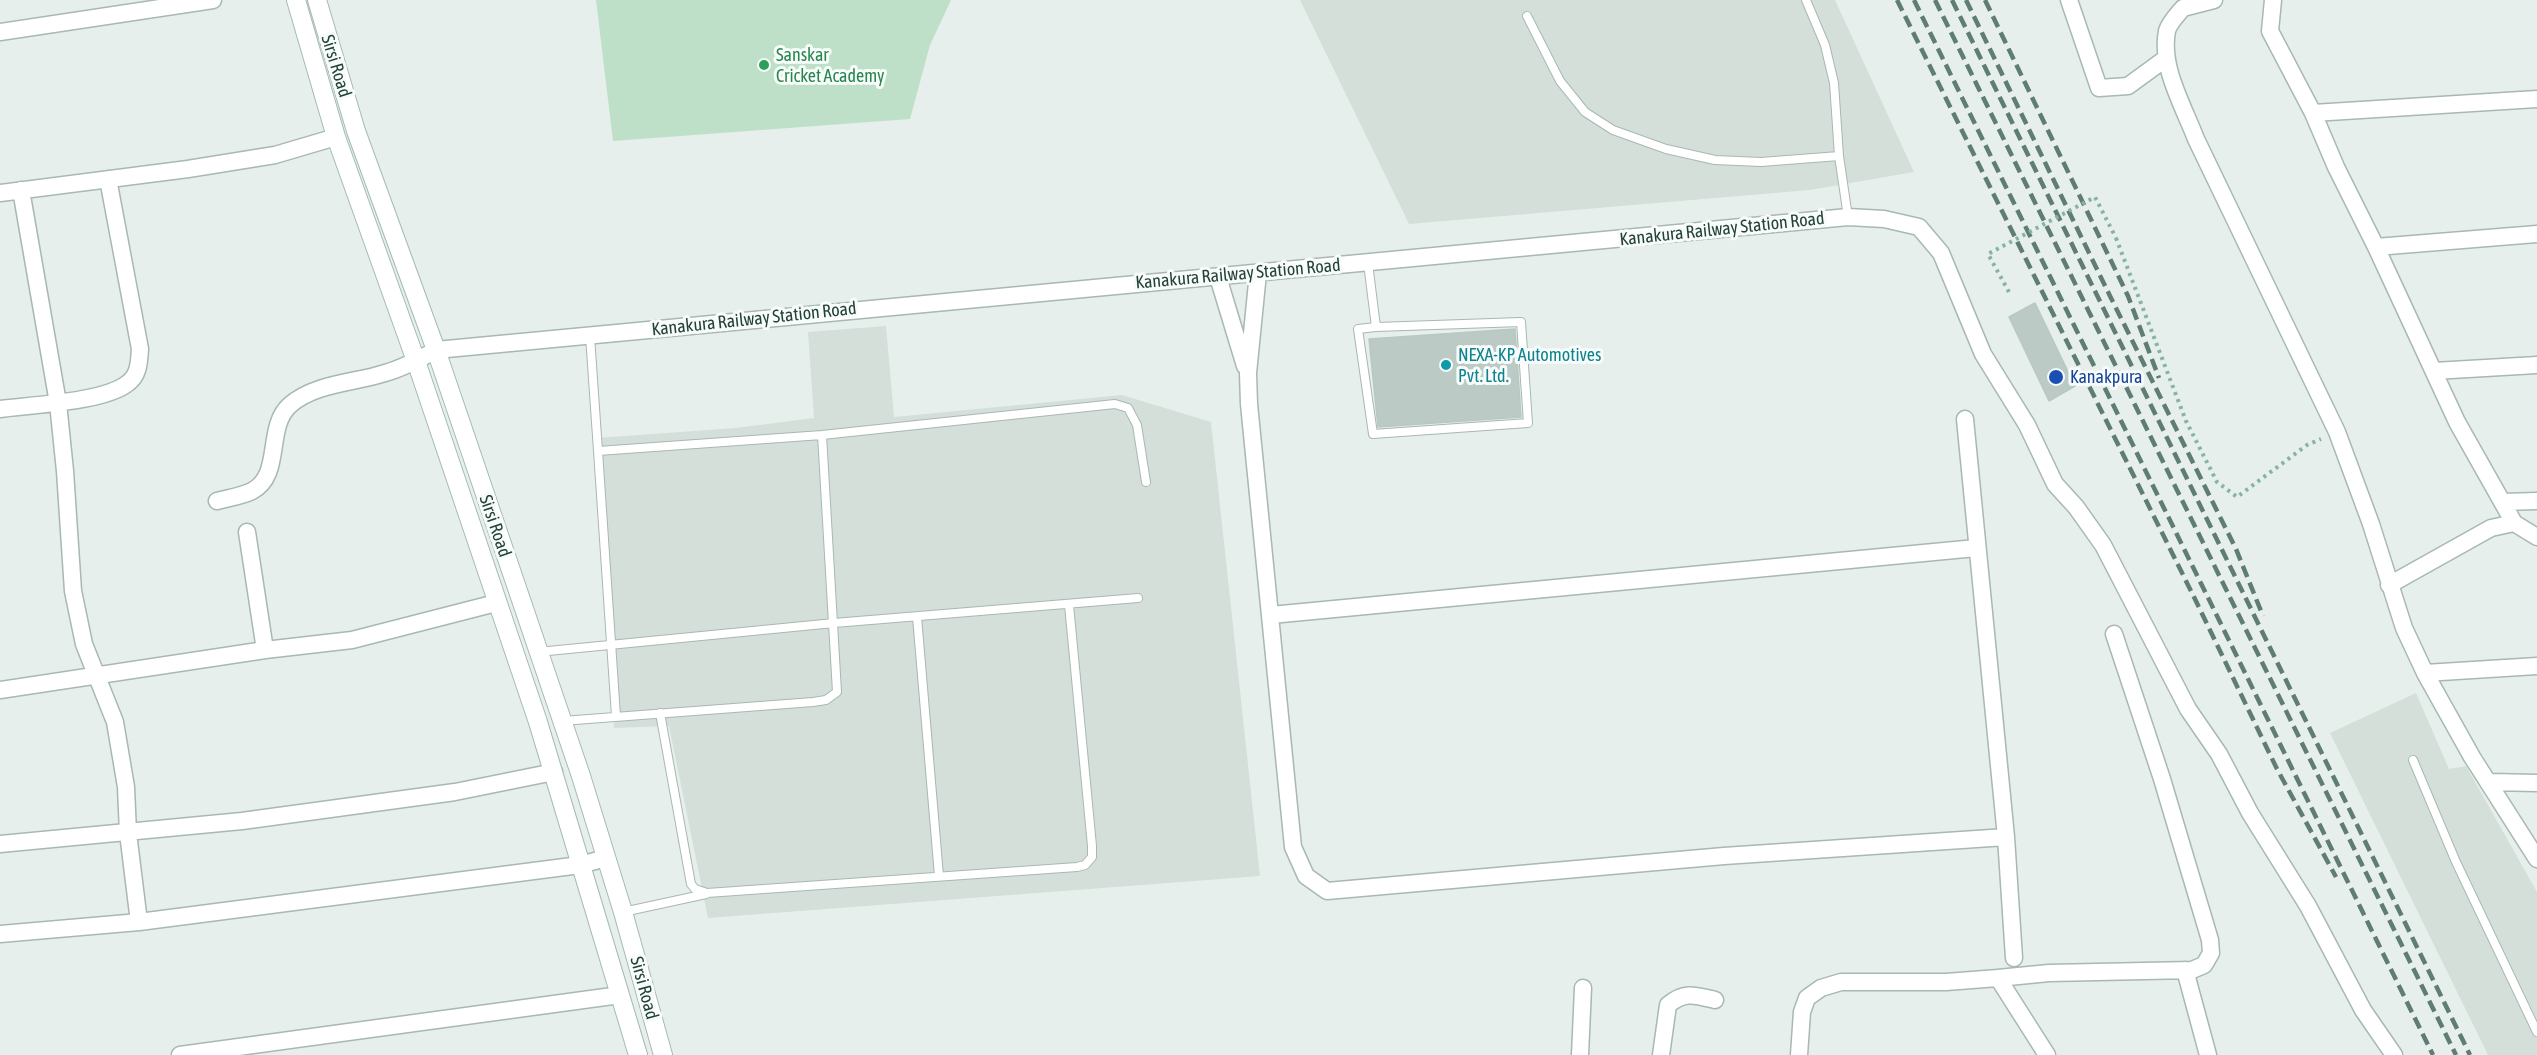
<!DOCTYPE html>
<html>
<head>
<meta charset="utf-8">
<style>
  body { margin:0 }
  canvas { display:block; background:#e6efeb }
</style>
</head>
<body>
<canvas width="2537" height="1055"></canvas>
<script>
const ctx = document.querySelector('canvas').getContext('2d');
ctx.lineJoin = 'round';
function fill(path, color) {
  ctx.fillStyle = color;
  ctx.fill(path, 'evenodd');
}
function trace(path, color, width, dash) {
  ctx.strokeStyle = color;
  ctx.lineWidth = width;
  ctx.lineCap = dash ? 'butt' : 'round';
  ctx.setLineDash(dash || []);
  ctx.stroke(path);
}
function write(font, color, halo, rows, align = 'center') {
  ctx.font = font + ' "Asap Condensed",sans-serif';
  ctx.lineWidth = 6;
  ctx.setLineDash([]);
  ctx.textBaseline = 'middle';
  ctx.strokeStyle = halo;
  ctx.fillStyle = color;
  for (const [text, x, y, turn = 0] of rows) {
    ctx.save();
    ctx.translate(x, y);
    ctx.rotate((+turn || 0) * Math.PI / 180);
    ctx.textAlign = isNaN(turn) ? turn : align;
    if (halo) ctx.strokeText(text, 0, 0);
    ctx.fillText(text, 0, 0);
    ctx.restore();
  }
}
fill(new Path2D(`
  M 1300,0 L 1835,0 L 1914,172 L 1810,190 L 1409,224 Z
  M 886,326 L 894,417 L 1122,395 L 1211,422 L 1260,876 L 708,918 L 669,726 L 614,728 L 597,438 L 736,428 L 814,418 L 808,332 Z
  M 2416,693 L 2449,769 L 2466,766 L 2537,892 L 2537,1055 L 2488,1055 L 2330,733 Z`), '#d4dfda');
fill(new Path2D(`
  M 596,0 L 951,0 L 930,45 L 910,119 L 613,141 Z`), '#bfe0c8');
const building = new Path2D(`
  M 2035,303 L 2075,386 L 2049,401 L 2009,317 Z
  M 1515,329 L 1521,417 L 1378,427 L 1369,339 Z`);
fill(building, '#bbcac4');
trace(building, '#b8c9c2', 1.5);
const service = new Path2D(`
  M 1806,0 L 1825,45 L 1834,83 L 1839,156 L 1848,217
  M 1527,16 L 1560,81 L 1585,112 L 1613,130 L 1666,149 L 1715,160 L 1761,162 L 1839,156
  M 1368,263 L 1376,327 L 1521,322 L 1528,423 L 1373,434 L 1358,329 L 1376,327
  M 590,336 L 598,451 L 822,435 L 1115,404 L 1128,408 L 1137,425 L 1146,482
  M 598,451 L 616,716
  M 917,617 L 939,876
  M 538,652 L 834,623 L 1138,598
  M 660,713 L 691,884 L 695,889 L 707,893 L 1077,867 L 1085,865 L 1092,857 L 1092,846 L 1069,605
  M 562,721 L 813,702 L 826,700 L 837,692 L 822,435
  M 2413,760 L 2456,862 L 2537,1032
  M 623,912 L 706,894`);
const minor = new Path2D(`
  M 2069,0 L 2099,88 L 2128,86 L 2165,59
  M 2214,0 L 2183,8 C 2178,14 2169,23 2167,31 C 2160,67 2183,105 2196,139 L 2337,432 L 2371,524 L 2404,628 L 2425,673 L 2472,757 L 2537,859
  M 2273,0 L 2270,31 L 2313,113 L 2537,99
  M 0,32 L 213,0
  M 2313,113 L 2336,167 L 2376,247 L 2457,422 L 2514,523
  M 21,190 L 58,403 L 65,471 L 73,591 L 84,644 L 115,722 L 126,787 L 128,833 L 139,922
  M 0,193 L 188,169 L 275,155 L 336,137
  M 2376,247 L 2537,234
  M 1258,273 L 1248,373 L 1249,404 L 1293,847 L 1306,876 L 1327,891 L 1724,856 L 2006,837
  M 1218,277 L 1245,366
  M 2434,371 L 2537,365
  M 0,409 C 31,405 105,402 128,383 C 139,375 139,362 140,349 L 108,179
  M 1965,419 L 2006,837 L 2014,958
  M 217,501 C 228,498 242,496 252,491 C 283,475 265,427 290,405 C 315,383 355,383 385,373 C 403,368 420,359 436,350 L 1848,217 L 1884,219 L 1919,227 L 1941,253 L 1983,354 L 2027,425 L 2055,484 L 2076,507 L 2103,545 L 2188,709 L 2219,754 L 2250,813 L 2308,906 L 2363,1010 L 2394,1055
  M 2502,502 L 2537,501
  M 247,532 L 265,650
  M 2389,585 L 2491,528 L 2514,523 L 2537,537
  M 1271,615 L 1976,548
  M 2425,673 L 2537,666
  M 0,690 L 265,650 L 352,640 L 496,603
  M 2490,782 L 2537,783
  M 0,844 L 242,821 L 455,792 L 554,772
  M 0,934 L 139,922 L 580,865 L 606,858
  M 2185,970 L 2208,1055
  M 1998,978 L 2049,973 L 2192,970 L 2204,965 L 2211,953 L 2210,940 L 2162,779 L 2114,634
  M 180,1055 L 620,995
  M 1580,1055 L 1583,988
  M 1661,1055 L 1668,1005 C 1684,991 1695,995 1715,1000
  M 1799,1055 L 1802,1012 L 1807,998 L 1821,988 L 1841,982 L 1946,982 L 1998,978 L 2047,1055`);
const secondary = new Path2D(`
  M 296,0 L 336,137 L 416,361 L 538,722 L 638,1055
  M 317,0 L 356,131 L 436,350 L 581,776 L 623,912 L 663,1055`);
trace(service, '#a8b8b2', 10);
trace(minor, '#a8b8b2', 19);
trace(secondary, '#a4bbb3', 20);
trace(new Path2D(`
  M 2116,238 L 2186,421 L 2217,482 L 2237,497 L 2307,445 L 2321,439`), '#86b3a5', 4, [3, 4.5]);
trace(service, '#fff', 8);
trace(minor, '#fff', 16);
trace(secondary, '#fff', 18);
trace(new Path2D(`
  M 1897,0 L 2193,595 L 2277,769 L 2336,877
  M 1914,0 L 2433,1055
  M 1935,0 L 2456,1055
  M 1952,0 L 2470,1055
  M 1966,0 L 2110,296 L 2236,549 L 2263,616
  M 1985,0 L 2128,296 L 2159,378`), '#5f7d75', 4.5, [12, 6]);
trace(new Path2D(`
  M 2009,292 L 1988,254 L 2095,197 L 2116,238`), '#86b3a5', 4, [3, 4.5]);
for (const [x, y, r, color] of [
  [764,65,6,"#2e9e5b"],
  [1446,365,6,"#0f9aa8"],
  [2056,377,8,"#1a4fb4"]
]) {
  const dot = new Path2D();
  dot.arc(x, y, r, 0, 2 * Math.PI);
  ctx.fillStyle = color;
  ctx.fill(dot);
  trace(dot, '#f7fbf9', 2);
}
write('18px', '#27864d', '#f7fbf9', [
  ["Sanskar",776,55],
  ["Cricket Academy",776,76]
], 'left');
write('18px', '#24423a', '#f7fbf9', [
  ["Sirsi Road",336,66,73],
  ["Kanakura Railway Station Road",1722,229,-6],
  ["Kanakura Railway Station Road",1238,274,-5],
  ["Kanakura Railway Station Road",754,319,-6],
  ["Sirsi Road",495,526,71],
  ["Sirsi Road",644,988,75]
]);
write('18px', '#0d838f', '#f7fbf9', [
  ["NEXA-KP Automotives",1458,355],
  ["Pvt. Ltd.",1458,376]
], 'left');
write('18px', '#164399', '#f7fbf9', [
  ["Kanakpura",2070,377]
], 'left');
</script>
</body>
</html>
